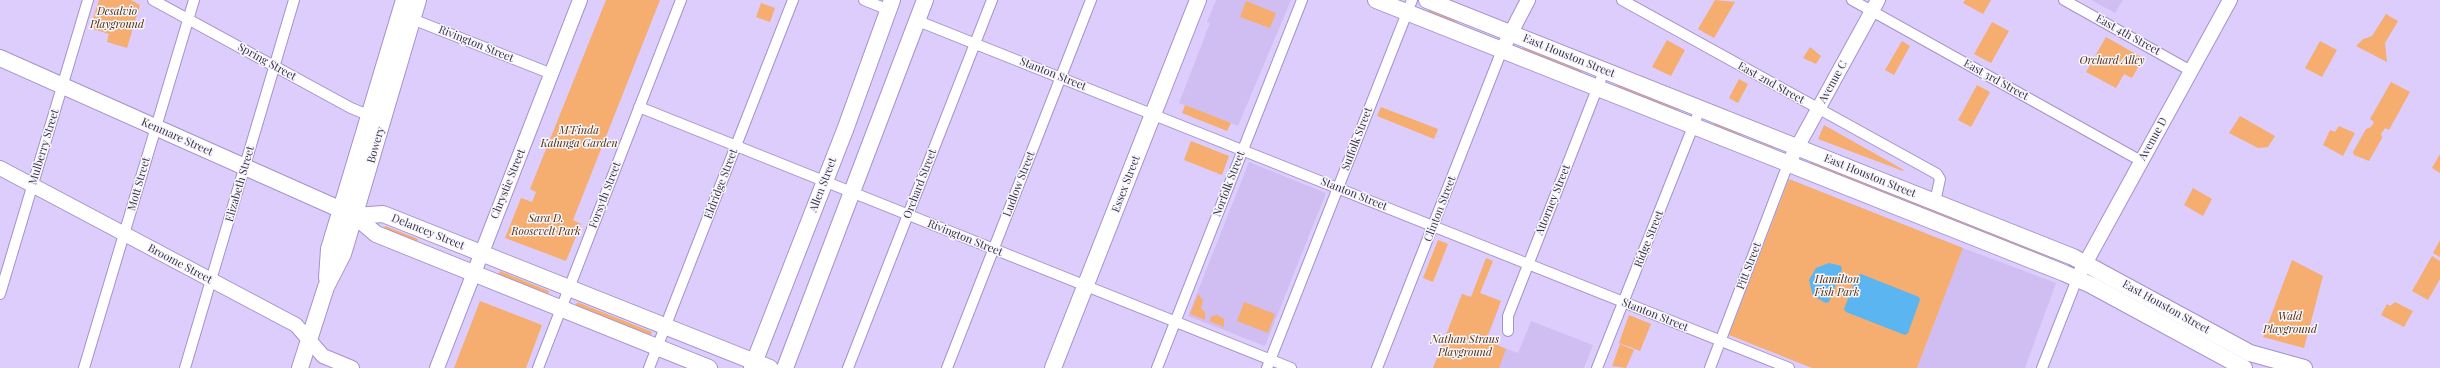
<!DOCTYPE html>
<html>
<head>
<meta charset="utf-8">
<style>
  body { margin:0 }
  canvas { display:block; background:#dccdfc }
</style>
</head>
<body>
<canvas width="2440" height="368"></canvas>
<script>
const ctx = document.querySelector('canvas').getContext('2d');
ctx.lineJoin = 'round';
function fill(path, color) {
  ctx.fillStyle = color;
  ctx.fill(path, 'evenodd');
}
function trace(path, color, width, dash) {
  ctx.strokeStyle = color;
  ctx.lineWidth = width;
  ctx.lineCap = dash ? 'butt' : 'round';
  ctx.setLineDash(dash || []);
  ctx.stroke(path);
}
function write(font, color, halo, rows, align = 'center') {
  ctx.font = font + ' "Playfair Display",serif';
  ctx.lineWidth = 3;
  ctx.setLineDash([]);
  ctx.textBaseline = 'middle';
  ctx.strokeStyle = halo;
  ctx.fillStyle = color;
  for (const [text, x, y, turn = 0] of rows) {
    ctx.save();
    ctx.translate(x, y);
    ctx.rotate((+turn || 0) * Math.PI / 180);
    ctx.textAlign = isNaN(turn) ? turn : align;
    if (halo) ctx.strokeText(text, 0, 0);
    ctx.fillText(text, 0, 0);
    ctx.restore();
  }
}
fill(new Path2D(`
  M 1216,0 L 1291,0 L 1238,126 L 1179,103 L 1210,23 L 1207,22 Z
  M 2091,0 L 2123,0 L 2115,13 Z
  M 1249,162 L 1326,193 L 1265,346 L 1188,316 Z
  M 1963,248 L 2056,283 L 2025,368 L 1917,368 Z
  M 1462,294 L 1499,308 L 1486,341 L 1518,353 L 1531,321 L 1593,345 L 1584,368 L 1433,368 Z`), '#d0bef2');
fill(new Path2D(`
  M 99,0 L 131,0 L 140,5 L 127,48 L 107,42 L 109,34 L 90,28 Z
  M 606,0 L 660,0 L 573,220 L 581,224 L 566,261 L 505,238 L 521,198 L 532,202 L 536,192 L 530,189 Z
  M 1715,0 L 1735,2 L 1714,38 L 1698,29 Z
  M 1965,0 L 1991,0 L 1983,14 L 1963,3 Z
  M 1246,1 L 1276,13 L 1270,28 L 1240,17 Z
  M 761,3 L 775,8 L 770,22 L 756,17 Z
  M 1429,9 L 1490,29 L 1489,34 L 1460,22 L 1442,20 L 1427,14 Z
  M 2386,14 L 2398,21 L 2385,43 L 2387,62 L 2356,46 L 2363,39 L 2372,36 Z
  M 1992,22 L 2009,31 L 1991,63 L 1974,54 Z
  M 2106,37 L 2143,58 L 2132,78 L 2124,74 L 2116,88 L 2086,72 Z
  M 1667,40 L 1685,50 L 1671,76 L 1652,67 Z
  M 1902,41 L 1910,46 L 1894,75 L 1885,70 Z
  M 2320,41 L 2337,50 L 2322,77 L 2305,68 Z
  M 1525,43 L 1584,67 L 1581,74 L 1522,51 Z
  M 1810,47 L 1821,56 L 1816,64 L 1803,58 Z
  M 1739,79 L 1748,84 L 1738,103 L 1729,98 Z
  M 1619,81 L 1680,105 L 1677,113 L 1616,89 Z
  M 2391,82 L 2410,92 L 2389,130 L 2385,128 L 2381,134 L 2382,138 L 2369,161 L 2354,155 L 2353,152 L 2366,129 L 2371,127 L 2374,122 L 2370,119 Z
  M 1977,85 L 1990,92 L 1971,127 L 1958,120 Z
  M 1185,105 L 1231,123 L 1227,131 L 1182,113 Z
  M 1381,107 L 1438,129 L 1434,139 L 1377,116 Z
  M 2240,116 L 2275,136 L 2268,147 L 2258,148 L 2229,133 Z
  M 1715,123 L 1777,143 L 1773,148 L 1746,136 L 1713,128 Z
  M 1824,125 L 1904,170 L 1903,171 L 1818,139 Z
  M 2339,126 L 2355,133 L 2343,156 L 2323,145 L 2330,130 L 2335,132 Z
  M 1191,141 L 1229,156 L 1222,175 L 1184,160 Z
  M 2440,154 L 2440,173 L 2432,168 Z
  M 1813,157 L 2063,257 L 2061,262 L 2027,249 L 2010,247 L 1809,166 Z
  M 1789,179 L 1963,248 L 1917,368 L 1812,368 L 1729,335 Z
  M 2193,188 L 2212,199 L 2203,216 L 2184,205 Z
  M 385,226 L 418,239 L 417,242 L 384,229 Z
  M 1438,240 L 1448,244 L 1433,282 L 1423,278 Z
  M 2440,240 L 2440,257 L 2433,253 Z
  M 2432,256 L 2440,261 L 2440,279 L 2428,300 L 2412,291 Z
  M 1486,258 L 1493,261 L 1480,293 L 1501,301 L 1486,340 L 1506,349 L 1499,368 L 1433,368 L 1462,294 L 1471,297 Z
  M 2292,260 L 2323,276 L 2304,348 L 2263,337 Z
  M 500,271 L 549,291 L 548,295 L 498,275 Z
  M 1198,294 L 1203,300 L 1201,308 L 1205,312 L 1205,320 L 1190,314 Z
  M 480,301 L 542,325 L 526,368 L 454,368 Z
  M 577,302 L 652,332 L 650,336 L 576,306 Z
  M 1244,302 L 1275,314 L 1268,333 L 1237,321 Z
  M 2395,302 L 2413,311 L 2404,327 L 2381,315 L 2387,304 L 2390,306 Z
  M 1217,315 L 1224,319 L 1224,327 L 1209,321 L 1212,316 Z
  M 1629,315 L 1651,324 L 1640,351 L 1619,343 Z
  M 1620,344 L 1634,350 L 1626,368 L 1612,366 Z`), '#f5ad70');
fill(new Path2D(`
  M 1829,263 L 1841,266 L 1842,269 L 1829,302 L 1826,303 L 1813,296 L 1809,280 L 1816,268 Z
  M 1861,274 L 1919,297 L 1920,300 L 1908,333 L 1905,335 L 1846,312 L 1844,309 L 1857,276 Z`), '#5bb5f0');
const street = new Path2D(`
  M 153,0 L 351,108 L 373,117
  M 864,0 L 889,10
  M 1622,0 L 1937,174 L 1940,179 L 1935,202
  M 1852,0 L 2141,161
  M 2064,0 L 2191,71
  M 407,17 L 552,74
  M 918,21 L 1789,368
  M 639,107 L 1291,368
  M 0,294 L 88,0
  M 1508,331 L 1508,316 L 1604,71
  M 84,368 L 194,0
  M 185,368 L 294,0
  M 538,368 L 681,0
  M 649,368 L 793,0
  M 848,368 L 992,0
  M 947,368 L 1091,0
  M 1157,368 L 1302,0
  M 1267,368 L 1412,0
  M 1377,368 L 1502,50
  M 1597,368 L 1700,109
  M 1710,368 L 1788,164
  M 2042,368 L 2077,279`);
const secondary = new Path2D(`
  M 1502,50 L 1528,0
  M 1788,164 L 1878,0
  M 0,168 L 296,325 L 323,356 L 352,368
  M 2080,273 L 2230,0
  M 437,368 L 580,0`);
const primary = new Path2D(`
  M 1376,0 L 2064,273 L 2091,285 L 2244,368
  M 1427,0 L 2073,257 L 2250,353 L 2304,368
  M 0,58 L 355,216 L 376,234 L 709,368
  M 355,216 L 383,214 L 770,368
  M 327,278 L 329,249 L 404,0
  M 300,368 L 326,287 L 343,254 L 349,234 L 418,0
  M 752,368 L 845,130 L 892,0
  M 785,368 L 925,0
  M 1053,368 L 1198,0`);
trace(street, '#a592ca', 12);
trace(secondary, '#a592ca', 16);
trace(primary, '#a592ca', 18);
trace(street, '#fff', 10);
trace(secondary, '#fff', 14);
trace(primary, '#fff', 16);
write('italic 11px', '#542e09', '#f7f6fc', [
  ["Desalvio",117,12],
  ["Playground",117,25],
  ["Orchard Alley",2112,61],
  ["M’Finda",579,131],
  ["Kalunga Garden",579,144],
  ["Sara D.",546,219],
  ["Roosevelt Park",546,232],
  ["Hamilton",1837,280],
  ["Fish Park",1837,293],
  ["Wald",2290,317],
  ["Playground",2290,330],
  ["Nathan Straus",1465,340],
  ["Playground",1465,353]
]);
write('11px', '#393148', '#f7f6fc', [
  ["East 4th Street",2128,35,29],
  ["Rivington Street",476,44,22],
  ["East Houston Street",1569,56,22],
  ["Spring Street",267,62,29],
  ["Stanton Street",1053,74,22],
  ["East 3rd Street",1996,80,29],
  ["Avenue C",1833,82,-61],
  ["East 2nd Street",1771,83,29],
  ["Kenmare Street",177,137,24],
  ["Suffolk Street",1357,139,-69],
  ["Avenue D",2153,139,-61],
  ["Bowery",376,145,-74],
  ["Mulberry Street",44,147,-73],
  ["East Houston Street",1870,176,22],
  ["Mott Street",139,184,-74],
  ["Elizabeth Street",240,184,-74],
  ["Chrystie Street",508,184,-68],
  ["Eldridge Street",721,184,-69],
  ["Orchard Street",920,184,-69],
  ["Ludlow Street",1019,184,-69],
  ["Essex Street",1126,184,-69],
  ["Norfolk Street",1229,184,-69],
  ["Allen Street",823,185,-69],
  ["Stanton Street",1354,194,22],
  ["Forsyth Street",605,195,-69],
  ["Attorney Street",1553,200,-68],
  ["Clinton Street",1440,209,-69],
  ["Delancey Street",428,232,22],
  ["Rivington Street",965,238,22],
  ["Ridge Street",1649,239,-68],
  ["Broome Street",180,264,28],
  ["Pitt Street",1749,266,-69],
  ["East Houston Street",2166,307,29],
  ["Stanton Street",1655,315,22]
]);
</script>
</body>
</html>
